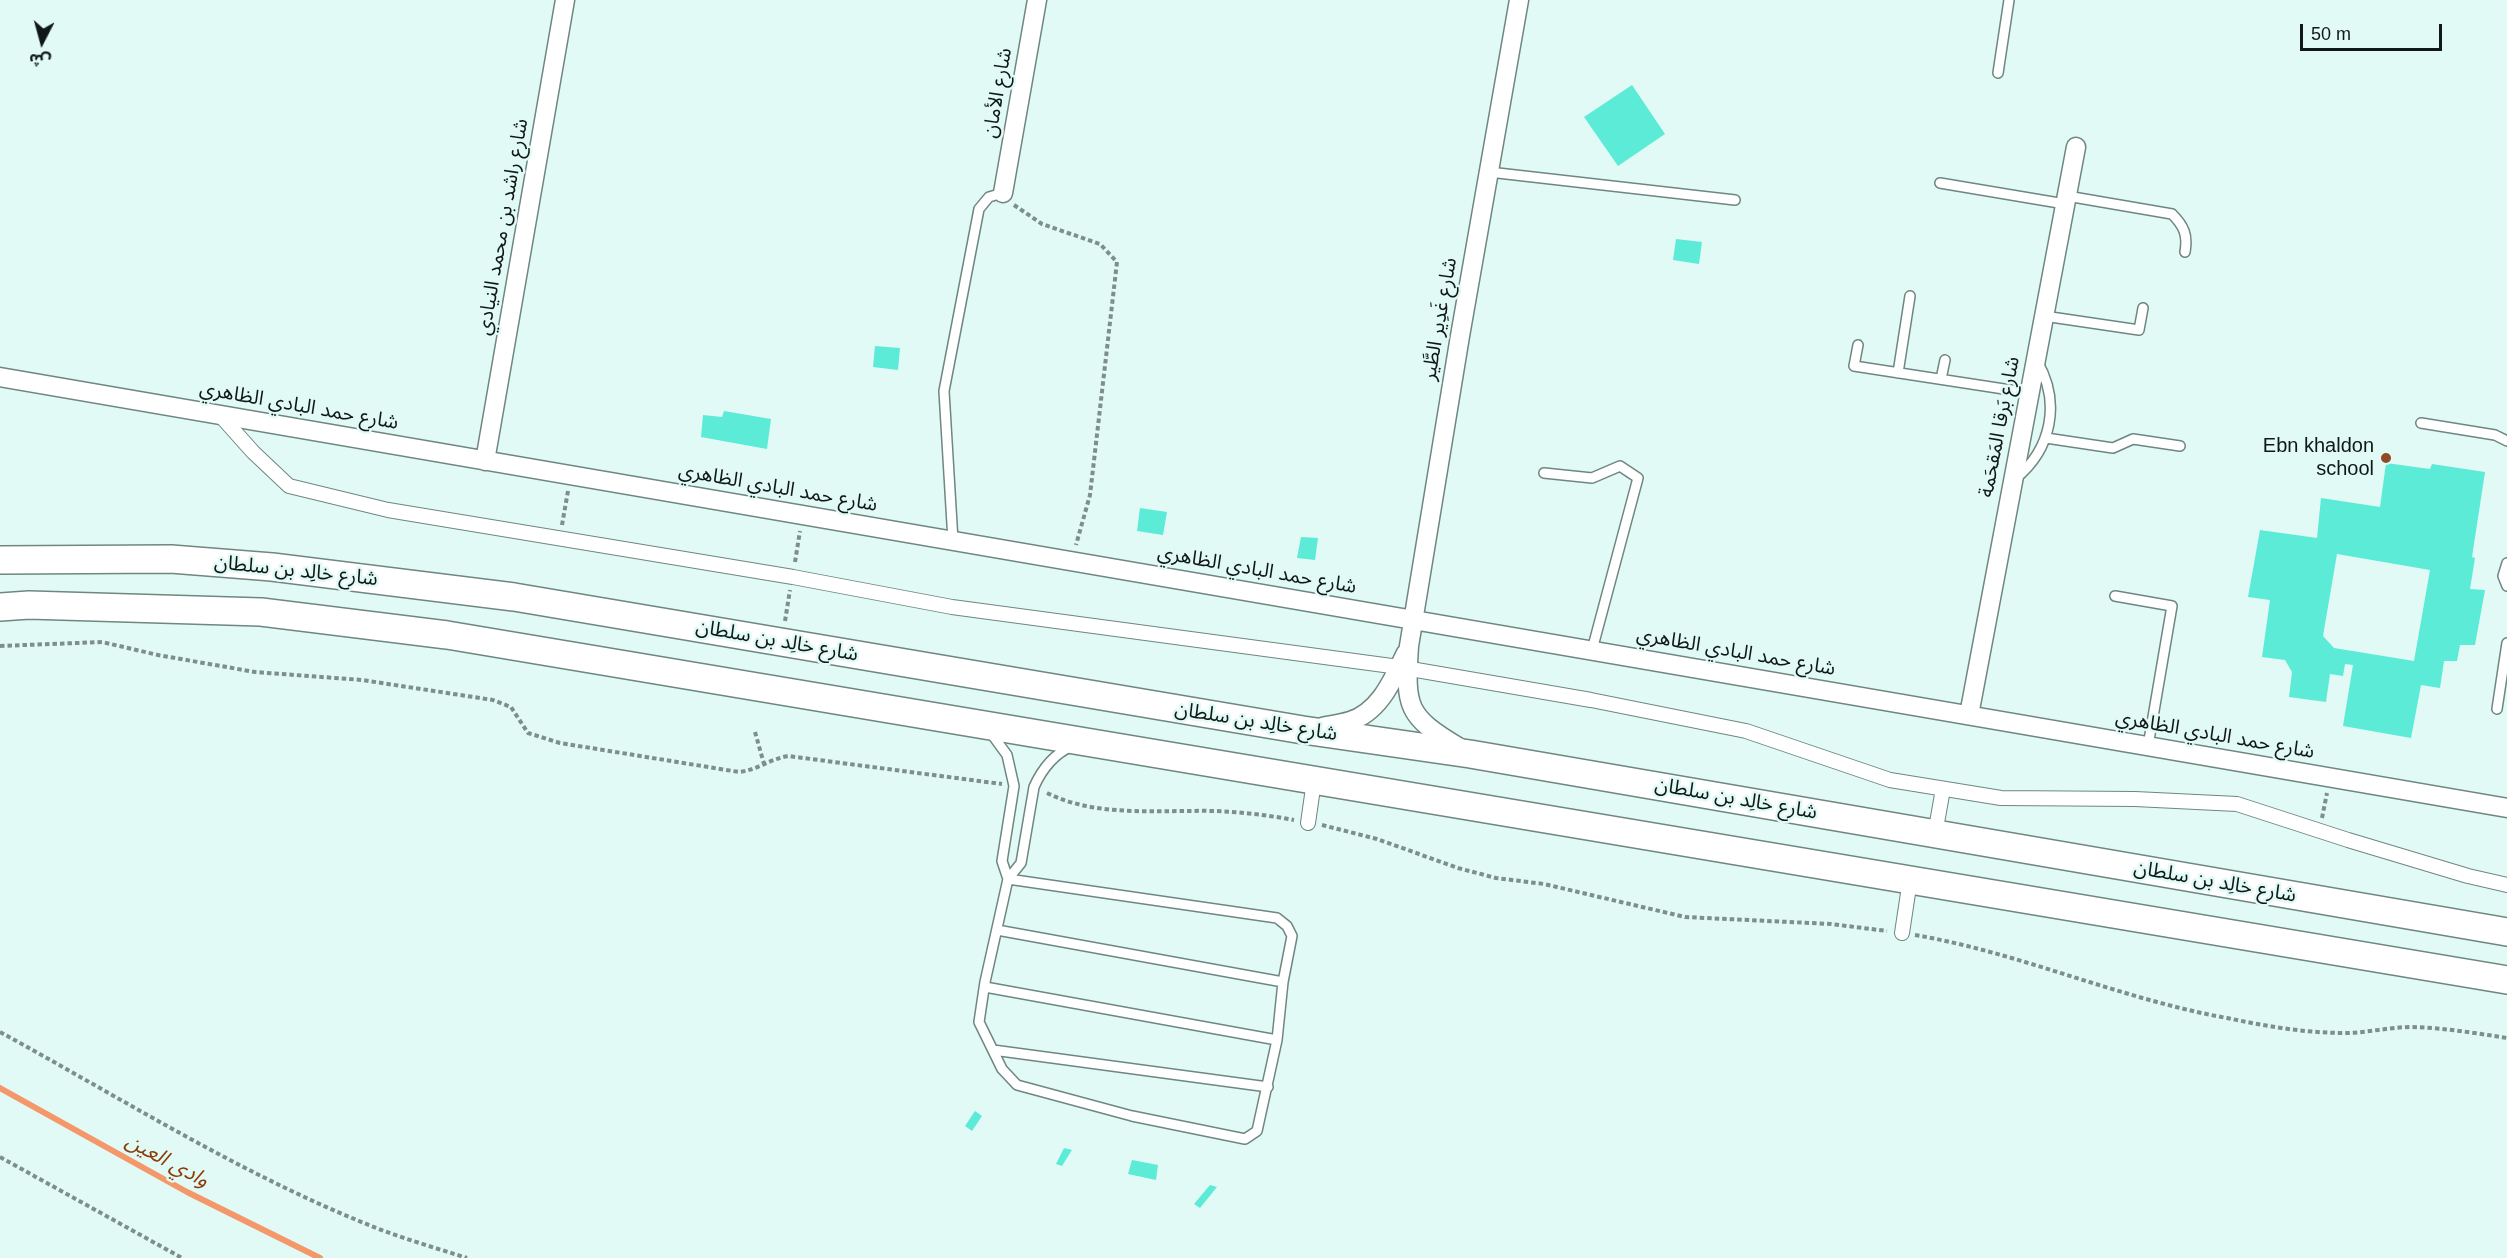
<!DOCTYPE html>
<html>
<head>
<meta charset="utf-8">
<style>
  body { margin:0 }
  #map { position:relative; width:2507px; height:1258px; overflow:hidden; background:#e1faf5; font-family:Helvetica,"Noto Sans Arabic",sans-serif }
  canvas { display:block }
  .north { position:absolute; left:12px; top:12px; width:60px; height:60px; -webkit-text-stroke:4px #e1faf5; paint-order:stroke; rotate:186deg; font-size:16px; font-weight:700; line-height:24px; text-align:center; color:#0f1816 }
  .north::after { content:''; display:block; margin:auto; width:21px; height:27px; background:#0f1816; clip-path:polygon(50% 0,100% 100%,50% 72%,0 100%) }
  .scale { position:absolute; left:2300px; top:24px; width:142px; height:27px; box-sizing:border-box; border:3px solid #0f1816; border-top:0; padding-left:8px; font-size:18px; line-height:21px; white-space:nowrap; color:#0f1816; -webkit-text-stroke:4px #e1faf5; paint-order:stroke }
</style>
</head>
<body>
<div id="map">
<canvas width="2507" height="1258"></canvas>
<div class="north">ش</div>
<div class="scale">50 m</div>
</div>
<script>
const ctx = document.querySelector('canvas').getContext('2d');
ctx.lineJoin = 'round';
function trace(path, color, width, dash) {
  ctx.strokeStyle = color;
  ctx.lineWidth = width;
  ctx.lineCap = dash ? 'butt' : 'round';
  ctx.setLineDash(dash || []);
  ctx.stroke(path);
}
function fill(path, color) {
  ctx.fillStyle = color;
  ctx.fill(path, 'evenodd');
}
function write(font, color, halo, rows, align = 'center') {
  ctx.font = font + ' Helvetica,"Noto Sans Arabic",sans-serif';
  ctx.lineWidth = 5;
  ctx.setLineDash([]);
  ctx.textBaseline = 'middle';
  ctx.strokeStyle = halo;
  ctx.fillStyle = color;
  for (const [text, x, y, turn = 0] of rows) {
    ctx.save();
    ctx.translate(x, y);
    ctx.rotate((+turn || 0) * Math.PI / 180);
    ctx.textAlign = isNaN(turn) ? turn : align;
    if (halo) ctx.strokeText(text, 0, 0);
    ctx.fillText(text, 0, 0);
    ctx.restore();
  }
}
trace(new Path2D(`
  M 0,1088 L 187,1192 L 320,1258`), '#f4986b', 6);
fill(new Path2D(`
  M 1632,85 L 1665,134 L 1618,166 L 1584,117 Z
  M 1676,239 L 1702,242 L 1699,264 L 1673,260 Z
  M 875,346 L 900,348 L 898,370 L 873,367 Z
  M 724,411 L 771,419 L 767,449 L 701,437 L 703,415 L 722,417 Z
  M 2386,463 L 2430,469 L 2432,464 L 2485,472 L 2472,557 L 2475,558 L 2470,589 L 2485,590 L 2475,645 L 2460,645 L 2457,661 L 2444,661 L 2440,688 L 2421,685 L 2411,738 L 2343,726 L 2353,665 L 2345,664 L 2343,676 L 2330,674 L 2326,702 L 2289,697 L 2292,672 L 2285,660 L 2262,657 L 2270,600 L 2248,597 L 2260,530 L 2317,538 L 2321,498 L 2380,507 ZM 2337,554 L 2430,570 L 2414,661 L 2334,648 L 2323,636 Z
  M 1140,508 L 1167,512 L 1163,535 L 1137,531 Z
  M 1301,537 L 1318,538 L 1315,560 L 1297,558 Z
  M 975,1111 L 982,1116 L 972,1131 L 965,1126 Z
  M 1064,1148 L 1072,1150 L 1062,1166 L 1056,1164 Z
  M 1132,1160 L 1158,1165 L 1156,1180 L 1128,1174 Z
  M 1210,1185 L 1217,1187 L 1200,1208 L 1194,1204 Z`), '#5cebd7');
const service = new Path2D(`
  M 1998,73 L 2009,0
  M 1489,172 L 1735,200
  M 1940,183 L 2065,204
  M 2067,196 L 2172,214 C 2184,226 2188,235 2185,252
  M 2044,316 L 2139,330 L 2143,308
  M 1858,345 L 1854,366 L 2030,393
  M 1898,373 L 1910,296
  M 1941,379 L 1945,360
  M 2421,423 L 2495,435 L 2507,441
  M 2046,438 L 2113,448 L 2133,439 L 2180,446
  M 1544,473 L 1592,478 L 1620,466 L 1638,478 L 1592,650
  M 2015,479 C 2052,449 2061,402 2037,361
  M 953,541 L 944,391 L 979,209 L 989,197 L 1003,193
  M 2507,563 L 2503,576 L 2507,586
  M 2115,596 L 2172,606 L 2148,746
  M 2497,709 L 2507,643
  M 991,733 L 1007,755 L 1014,786 L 1002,861 L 1008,879 L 1021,863 L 1034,787 C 1042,769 1054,754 1072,746
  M 1008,879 L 1277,918 L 1287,926 L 1292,936 L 1283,982 L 1277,1040 L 1257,1131 L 1245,1139 L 1132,1116 L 1017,1085 L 1002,1069 L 979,1022 L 985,982 Z
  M 997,930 L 1283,982
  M 985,987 L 1277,1040
  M 993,1050 L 1268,1087`);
const pedestrian = new Path2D(`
  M 220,415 L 253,452 L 289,486 L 388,510 L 793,577 L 952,607 L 1399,667 L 1591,700 L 1746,731 L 1890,780 L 2001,798 L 2135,799 L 2237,804 L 2348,840 L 2468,876 L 2507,885
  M 1308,823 L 1314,781
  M 1935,834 L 1943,789
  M 1902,933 L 1910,880`);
const minor = new Path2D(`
  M 1003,193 L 1037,0
  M 0,377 L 2507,808
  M 485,461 L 565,0
  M 1969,715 L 2076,147
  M 1322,727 C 1331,725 1341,724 1350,721 C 1380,712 1393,679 1406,653
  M 1460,748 C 1406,716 1405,707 1409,646 L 1460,336 L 1519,0`);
const primary = new Path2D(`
  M 0,560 L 171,559 L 272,567 L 514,597 L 1303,730 L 1470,754 L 2507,932
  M 0,607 L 29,605 L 261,612 L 447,635 L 2507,980`);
trace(service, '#6f8681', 12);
trace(pedestrian, '#6f8681', 16);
trace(minor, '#6f8681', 21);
trace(primary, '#6f8681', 30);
trace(new Path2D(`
  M 1014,205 L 1042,224 L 1100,244 L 1117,262 L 1090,495 L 1076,545
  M 562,525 L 568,491
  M 795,562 L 800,531
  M 785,621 L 790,590
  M 0,646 L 102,642 L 158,655 L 255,672 L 362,680 L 493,700 L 511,707 L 528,733 L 560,743 L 739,772 C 757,770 770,759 788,756 L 1002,784
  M 755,732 L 764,764
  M 1047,793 C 1092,815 1144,811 1193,811 C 1226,810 1261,814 1294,820
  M 2322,818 L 2327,793
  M 1322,825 L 1377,839 L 1458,868 L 1496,878 L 1544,884 L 1685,917 L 1831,924 L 1887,931
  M 1915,935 C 2021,953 2120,999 2227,1018 C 2265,1026 2305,1033 2344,1033 C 2367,1033 2389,1027 2412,1027 C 2444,1028 2476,1033 2507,1038
  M 0,1032 C 119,1097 238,1172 364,1223 C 397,1237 433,1247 467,1258
  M 0,1157 L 182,1258`), '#7d8f8b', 4, [4.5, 3]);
trace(service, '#fff', 9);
trace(pedestrian, '#fff', 14);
trace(minor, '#fff', 18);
trace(primary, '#fff', 27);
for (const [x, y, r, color] of [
  [2386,458,6,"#904a25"]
]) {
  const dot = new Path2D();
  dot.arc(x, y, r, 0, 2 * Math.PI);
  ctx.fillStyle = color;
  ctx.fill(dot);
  trace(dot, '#e1faf5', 2);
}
write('20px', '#0f1816', '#e1faf5', [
  ["شارع الأمان",998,93,-80],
  ["شارع راشد بن محمد النيادي",503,227,-80],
  ["شارع غَدِير الطَّير",1440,319,-80],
  ["شارع حمد البادي الظاهري",299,406,10],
  ["شارع بَرقا المَقحَمة",2000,427,-79],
  ["شارع حمد البادي الظاهري",778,488,10],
  ["شارع حمد البادي الظاهري",1257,570,10],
  ["شارع خالِد بن سلطان",296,571,6],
  ["شارع خالِد بن سلطان",777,641,10],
  ["شارع حمد البادي الظاهري",1736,652,10],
  ["شارع خالِد بن سلطان",1256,722,9],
  ["شارع حمد البادي الظاهري",2215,735,10],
  ["شارع خالِد بن سلطان",1736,799,10],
  ["شارع خالِد بن سلطان",2215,882,10]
]);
write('20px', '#0f1816', '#e1faf5', [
  ["Ebn khaldon",2374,446],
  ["school",2374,469]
], 'right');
write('italic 21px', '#8d3b06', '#e1faf5', [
  ["وادي العين",167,1161,28]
]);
</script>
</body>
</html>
